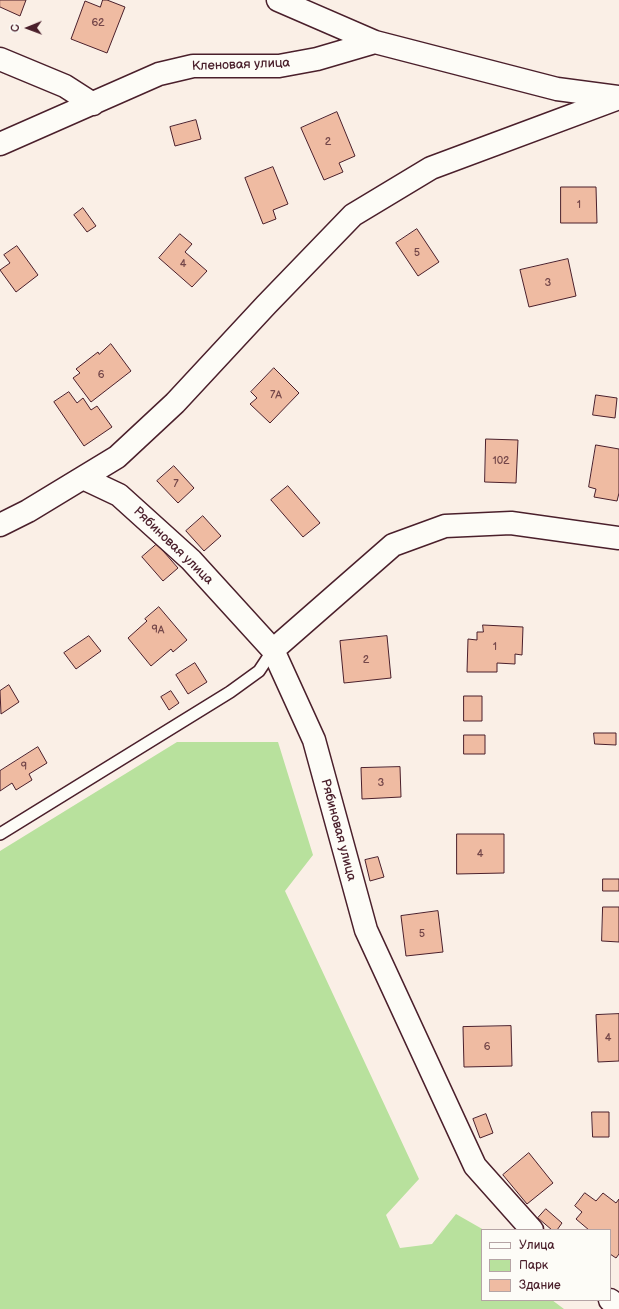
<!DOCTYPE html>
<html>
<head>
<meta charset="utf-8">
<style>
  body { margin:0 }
  #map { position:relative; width:619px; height:1309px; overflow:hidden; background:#faefe6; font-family:"Balsamiq Sans",sans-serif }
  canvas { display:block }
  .legend { position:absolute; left:481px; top:1229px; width:130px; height:72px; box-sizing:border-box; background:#fdfcf7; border:1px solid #b5a4a5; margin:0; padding:5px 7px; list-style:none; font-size:12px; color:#4a1f2b }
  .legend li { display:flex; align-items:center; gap:8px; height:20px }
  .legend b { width:20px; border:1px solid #b5a4a5 }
  .north { position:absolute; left:8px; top:8px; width:40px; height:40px; -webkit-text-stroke:3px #fdfcf7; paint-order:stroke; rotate:269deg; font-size:11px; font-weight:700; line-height:16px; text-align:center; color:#4a1f2b }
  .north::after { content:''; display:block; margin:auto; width:14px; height:18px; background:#4a1f2b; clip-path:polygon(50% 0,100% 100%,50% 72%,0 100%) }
</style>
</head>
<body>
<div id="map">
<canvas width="619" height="1309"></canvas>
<ul class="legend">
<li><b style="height:5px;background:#fdfcf7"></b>Улица</li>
<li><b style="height:11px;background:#b8e19d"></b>Парк</li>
<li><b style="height:11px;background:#efbba2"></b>Здание</li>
</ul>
<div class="north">С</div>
</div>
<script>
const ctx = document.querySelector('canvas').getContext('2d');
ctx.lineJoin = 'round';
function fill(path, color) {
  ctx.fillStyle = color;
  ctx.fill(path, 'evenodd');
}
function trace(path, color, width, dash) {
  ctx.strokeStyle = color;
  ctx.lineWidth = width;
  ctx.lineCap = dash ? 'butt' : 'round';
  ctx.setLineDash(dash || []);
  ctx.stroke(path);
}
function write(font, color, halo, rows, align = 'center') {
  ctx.font = font + ' "Balsamiq Sans",sans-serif';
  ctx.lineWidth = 3.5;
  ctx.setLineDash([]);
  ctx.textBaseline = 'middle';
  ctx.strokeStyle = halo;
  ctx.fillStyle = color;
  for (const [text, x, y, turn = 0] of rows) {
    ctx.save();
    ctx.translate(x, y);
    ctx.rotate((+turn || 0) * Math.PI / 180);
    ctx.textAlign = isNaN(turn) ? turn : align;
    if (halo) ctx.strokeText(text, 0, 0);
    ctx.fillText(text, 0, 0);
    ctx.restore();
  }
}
fill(new Path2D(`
  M 177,742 L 278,742 L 313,855 L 285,891 L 419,1179 L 386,1215 L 400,1248 L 432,1244 L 456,1214 L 484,1230 L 482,1230 L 482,1300 L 552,1300 L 564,1309 L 0,1309 L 0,851 Z`), '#b8e19d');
const building = new Path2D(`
  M 0,0 L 26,0 L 20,16 L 0,7 Z
  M 103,0 L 107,0 L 125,7 L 107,53 L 71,39 L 85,1 L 100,7 Z
  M 337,112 L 355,156 L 339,163 L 343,172 L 324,180 L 301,128 Z
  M 196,120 L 201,139 L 175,146 L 170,127 Z
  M 273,167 L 288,204 L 273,210 L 276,219 L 263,224 L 245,178 Z
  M 561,187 L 596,187 L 597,223 L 561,223 Z
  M 83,208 L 96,226 L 87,232 L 74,215 Z
  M 417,229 L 439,262 L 418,276 L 396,243 Z
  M 180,234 L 192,244 L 185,252 L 207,271 L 192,287 L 159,258 Z
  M 17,246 L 38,275 L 16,292 L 0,270 L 10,263 L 4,255 Z
  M 568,259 L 576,296 L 529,307 L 520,270 Z
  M 111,344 L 131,371 L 91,402 L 73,378 L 80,373 L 76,369 L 98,352 L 99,354 Z
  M 274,368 L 299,393 L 270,423 L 250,404 L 257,398 L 251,392 Z
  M 69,392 L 77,403 L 83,398 L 91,410 L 97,406 L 112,427 L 84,446 L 54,402 Z
  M 596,395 L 617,398 L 615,418 L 593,415 Z
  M 486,439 L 518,440 L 516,483 L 485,482 Z
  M 596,445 L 619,449 L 619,493 L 617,501 L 594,497 L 596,489 L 589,487 Z
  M 174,466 L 194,488 L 178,503 L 157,481 Z
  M 288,486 L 320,523 L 303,537 L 271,500 Z
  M 203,516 L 221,536 L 204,551 L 186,531 Z
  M 157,544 L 178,568 L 163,581 L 142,557 Z
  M 159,607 L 187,640 L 173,652 L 171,649 L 151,666 L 128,638 L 147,621 L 145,619 Z
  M 483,625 L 523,627 L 522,655 L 515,654 L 515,664 L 497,663 L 497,672 L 467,672 L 468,639 L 477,640 L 477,632 L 483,632 Z
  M 89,636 L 101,651 L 76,669 L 64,653 Z
  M 387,636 L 391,678 L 344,683 L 340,641 Z
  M 195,663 L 207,682 L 188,694 L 176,675 Z
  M 9,685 L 19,702 L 1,714 L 0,691 Z
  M 171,691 L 179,703 L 169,710 L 161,697 Z
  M 464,696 L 482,696 L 482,721 L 464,721 Z
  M 594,733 L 616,733 L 616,745 L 595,744 Z
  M 464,735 L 485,735 L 485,754 L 464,754 Z
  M 38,747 L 47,763 L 29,774 L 32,780 L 16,790 L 12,783 L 0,791 L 0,771 Z
  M 400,767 L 401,797 L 362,799 L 361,768 Z
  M 457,834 L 504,834 L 504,873 L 457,874 Z
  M 378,857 L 384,877 L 370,881 L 365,860 Z
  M 603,879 L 619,879 L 619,891 L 603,891 Z
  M 603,907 L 619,907 L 619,942 L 602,941 Z
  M 438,911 L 443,952 L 406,956 L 401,916 Z
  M 619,1014 L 619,1061 L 598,1062 L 596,1015 Z
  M 511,1026 L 512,1066 L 464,1067 L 463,1027 Z
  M 592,1112 L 609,1112 L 609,1137 L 593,1137 Z
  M 486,1114 L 493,1133 L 480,1138 L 473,1119 Z
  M 529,1153 L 553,1183 L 527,1204 L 503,1175 Z
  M 585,1193 L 596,1201 L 603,1193 L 616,1203 L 619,1199 L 619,1254 L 616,1258 L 610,1254 L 610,1230 L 589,1230 L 576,1219 L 582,1212 L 575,1206 Z
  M 546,1209 L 562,1223 L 557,1230 L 552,1230 L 538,1218 Z`);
fill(building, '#efbba2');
trace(building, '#4a1f2b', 1);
const lane = new Path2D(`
  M 0,834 L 230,692 L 259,671 L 273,650`);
const street = new Path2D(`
  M 278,0 L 375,42 L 557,89 L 618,97
  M 0,59 L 65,86 L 93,104
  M 0,144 L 159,74 L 193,66 L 279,66 L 317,59 L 375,42
  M 83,478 L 119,495 L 191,560 L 273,650 L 314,740 L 366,930 L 475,1166 L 532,1230
  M 0,525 L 28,511 L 117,457 L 175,403 L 266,305 L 353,215 L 431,168 L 619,98
  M 273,650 L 393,545 L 445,526 L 511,523 L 619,538
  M 610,1300 L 619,1307`);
trace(lane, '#4a1f2b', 14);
trace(street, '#4a1f2b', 25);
trace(lane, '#fdfcf7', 11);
trace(street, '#fdfcf7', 22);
write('11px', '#734649', null, [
  ["62",98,23],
  ["2",328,142],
  ["1",579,205],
  ["5",417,253],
  ["4",183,264],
  ["3",548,283],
  ["6",101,375],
  ["7А",276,395],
  ["102",501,461],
  ["7",176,484],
  ["9А",158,630],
  ["1",495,647],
  ["2",366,660],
  ["9",24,767],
  ["3",381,783],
  ["4",480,854],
  ["5",422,934],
  ["4",608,1038],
  ["6",487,1047]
]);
write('13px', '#4a1f2b', '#fdfcf7', [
  ["Кленовая улица",241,65,-2],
  ["Рябиновая улица",173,546,44],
  ["Рябиновая улица",338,830,75]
]);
</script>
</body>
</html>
